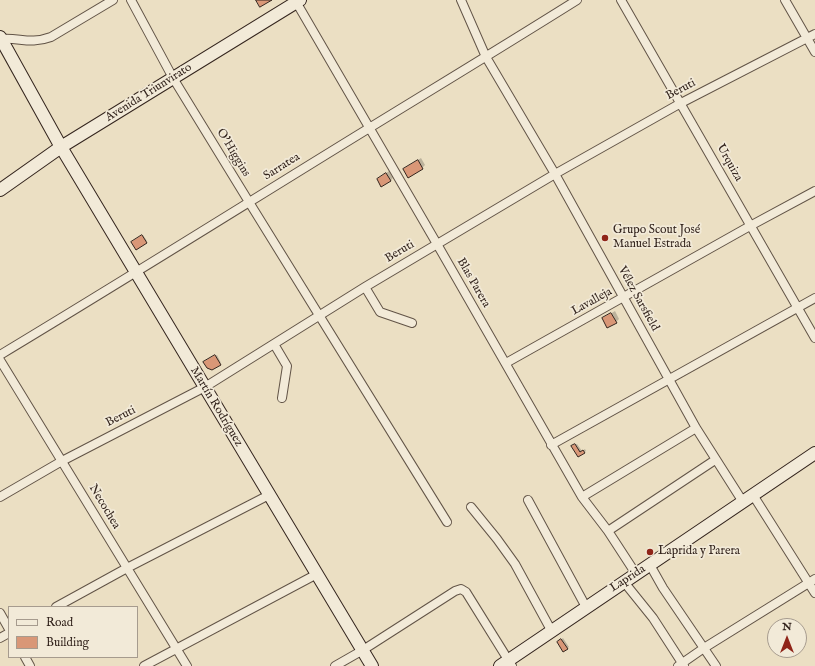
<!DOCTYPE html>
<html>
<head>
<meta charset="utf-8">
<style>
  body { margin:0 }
  #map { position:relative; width:815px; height:666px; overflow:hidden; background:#ebdfc3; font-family:"IM FELL English",serif }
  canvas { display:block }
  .legend { position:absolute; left:8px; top:606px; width:130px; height:52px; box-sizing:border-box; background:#f2ead8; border:1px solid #a69b8e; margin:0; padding:5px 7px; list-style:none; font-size:12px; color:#34251e }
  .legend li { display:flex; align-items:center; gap:8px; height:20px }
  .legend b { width:20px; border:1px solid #a69b8e }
  .north { position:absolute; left:767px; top:618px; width:40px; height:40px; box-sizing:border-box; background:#f2ead8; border:1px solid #a69b8e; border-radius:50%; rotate:0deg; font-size:11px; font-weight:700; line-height:16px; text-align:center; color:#34251e }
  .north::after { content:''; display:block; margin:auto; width:14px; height:18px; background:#8f2418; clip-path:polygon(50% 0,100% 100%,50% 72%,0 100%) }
</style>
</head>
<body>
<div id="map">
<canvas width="815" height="666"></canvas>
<ul class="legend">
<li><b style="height:5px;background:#f2ead8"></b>Road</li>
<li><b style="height:11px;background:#d99777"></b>Building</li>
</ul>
<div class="north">N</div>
</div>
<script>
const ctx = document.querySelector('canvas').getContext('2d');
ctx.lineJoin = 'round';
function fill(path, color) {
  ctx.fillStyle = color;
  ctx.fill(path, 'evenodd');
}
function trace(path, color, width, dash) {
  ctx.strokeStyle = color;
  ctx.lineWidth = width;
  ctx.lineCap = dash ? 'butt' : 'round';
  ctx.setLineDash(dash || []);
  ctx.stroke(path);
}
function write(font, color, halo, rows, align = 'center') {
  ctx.font = font + ' "IM FELL English",serif';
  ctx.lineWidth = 3.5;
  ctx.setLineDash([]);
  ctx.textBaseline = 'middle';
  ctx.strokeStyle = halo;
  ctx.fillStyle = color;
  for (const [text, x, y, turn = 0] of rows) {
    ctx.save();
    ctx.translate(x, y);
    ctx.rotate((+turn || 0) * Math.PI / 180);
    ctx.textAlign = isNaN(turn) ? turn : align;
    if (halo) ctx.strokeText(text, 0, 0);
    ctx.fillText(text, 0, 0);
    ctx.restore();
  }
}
fill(new Path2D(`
  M 421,158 L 425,165 L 422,168 L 404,169 Z
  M 389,171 L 393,178 L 390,181 L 378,179 Z
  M 143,235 L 147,241 L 146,242 L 132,242 Z
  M 615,311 L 619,319 L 616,322 L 607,316 Z
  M 217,355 L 221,363 L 220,364 L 206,361 Z
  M 577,444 L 582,451 L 585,449 L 586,451 L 578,456 L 574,445 Z
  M 563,638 L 569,647 L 564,650 L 559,641 Z`), '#0003');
const building = new Path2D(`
  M 256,0 L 272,0 L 260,7 Z
  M 418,160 L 423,169 L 408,178 L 403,169 Z
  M 386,173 L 391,181 L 381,187 L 377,179 Z
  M 142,235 L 147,243 L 136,250 L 131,242 Z
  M 611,313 L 617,323 L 607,328 L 602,318 Z
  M 215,355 L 221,365 L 212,370 L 207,368 L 203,362 Z
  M 575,444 L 580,452 L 583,450 L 585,453 L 578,457 L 571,446 Z
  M 561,639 L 568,649 L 563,652 L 557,642 Z`);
fill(building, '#d99777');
trace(building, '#34251e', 1);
const street = new Path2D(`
  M 131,0 L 173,78 L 249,202 L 447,522
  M 295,0 L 437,244 L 582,497 L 608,531 L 636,574
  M 461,0 L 486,57 L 555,174 L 696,428 L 743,502
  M 621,0 L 815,338
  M 785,0 L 815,52
  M 0,39 C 20,37 29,45 51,37 L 113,0
  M 365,287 L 380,312 L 412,323
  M 274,344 L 287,366 L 282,398
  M 0,355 C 123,281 244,205 366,130 C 436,87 507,44 577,0
  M 0,360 L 187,666
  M 506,363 L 750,226 L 815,191
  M 551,445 L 815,298
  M 753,495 L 815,593
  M 0,497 L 62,461 L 205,387 L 365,287 L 555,174 L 681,103 L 815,34
  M 582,497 L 696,428
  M 528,500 L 586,607
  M 471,507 L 497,539 L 515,564 L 551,630
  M 608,531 L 715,460
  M 650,565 L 663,588 L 716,666
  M 624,582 L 653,618 L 684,666
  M 56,607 L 127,568 L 269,495
  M 0,613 L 9,629
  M 0,638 L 9,633
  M 25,657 L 30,666
  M 144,666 L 317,574
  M 335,666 L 363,650 L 455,591 L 461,589 L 466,592 L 512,666
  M 678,666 L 704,648 L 815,579`);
const secondary = new Path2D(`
  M 0,37 L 61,147 L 372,666
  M 0,190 L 61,147 L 300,0
  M 500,666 L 815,453`);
trace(street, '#625447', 10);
trace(secondary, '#34251e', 14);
trace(street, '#f2ead8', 8);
trace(secondary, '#f2ead8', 12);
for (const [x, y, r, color] of [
  [605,238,4,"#8f2418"],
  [650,552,4,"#8f2418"]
]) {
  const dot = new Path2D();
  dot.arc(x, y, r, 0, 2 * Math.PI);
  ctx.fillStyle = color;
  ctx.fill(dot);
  trace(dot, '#f2ead8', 1.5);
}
write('12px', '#34251e', '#f2ead8', [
  ["Beruti",681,90,-28],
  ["Avenida Triunvirato",149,93,-32],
  ["O'Higgins",233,153,59],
  ["Urquiza",729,163,61],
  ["Sarratea",282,167,-32],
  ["Beruti",400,252,-31],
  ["Blas Parera",473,283,60],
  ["Vélez Sarsfield",638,299,61],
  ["Lavalleja",592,302,-29],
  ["Martín Rodríguez",216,407,59],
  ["Beruti",121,417,-27],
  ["Necochea",104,507,59],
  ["Laprida",628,579,-33]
]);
write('12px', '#34251e', '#f2ead8', [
  ["Grupo Scout José",613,231],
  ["Manuel Estrada",613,245],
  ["Laprida y Parera",658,552]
], 'left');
</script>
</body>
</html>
